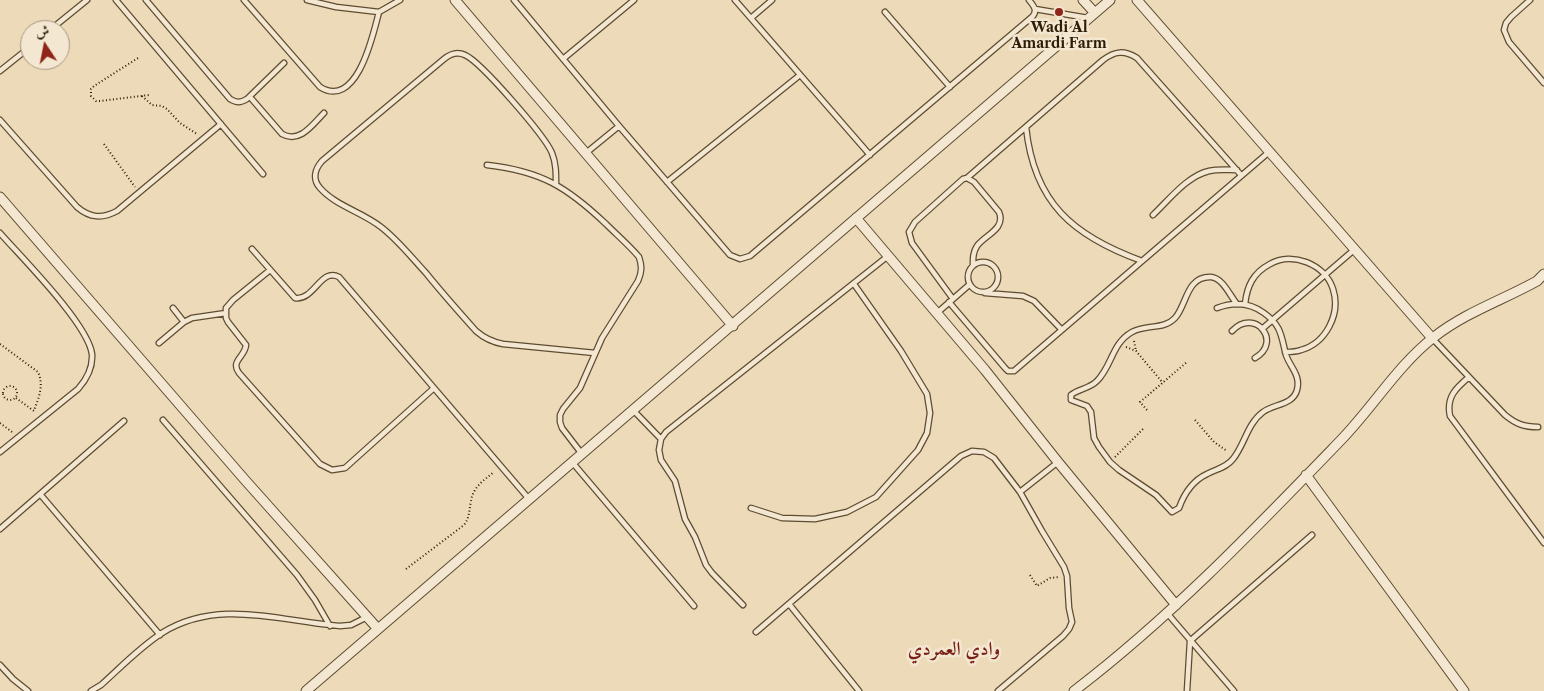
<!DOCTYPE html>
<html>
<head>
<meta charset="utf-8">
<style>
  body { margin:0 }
  #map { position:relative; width:1544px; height:691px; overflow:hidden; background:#eddab9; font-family:"Libre Caslon Text",Amiri,serif }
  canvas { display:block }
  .north { position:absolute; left:20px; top:20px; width:50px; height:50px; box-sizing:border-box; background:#f3e7d2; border:1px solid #a49680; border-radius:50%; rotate:349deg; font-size:14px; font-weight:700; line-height:20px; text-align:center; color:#2e1d04 }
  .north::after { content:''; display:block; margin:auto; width:18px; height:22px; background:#8f2418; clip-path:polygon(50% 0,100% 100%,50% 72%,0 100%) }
</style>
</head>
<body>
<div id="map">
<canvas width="1544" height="691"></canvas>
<div class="north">ش</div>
</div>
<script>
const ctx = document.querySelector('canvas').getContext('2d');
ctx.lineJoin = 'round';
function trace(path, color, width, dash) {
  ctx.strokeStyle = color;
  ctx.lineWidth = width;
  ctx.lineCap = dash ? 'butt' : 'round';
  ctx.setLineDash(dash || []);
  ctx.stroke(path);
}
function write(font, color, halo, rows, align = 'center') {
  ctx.font = font + ' "Libre Caslon Text",Amiri,serif';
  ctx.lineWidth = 5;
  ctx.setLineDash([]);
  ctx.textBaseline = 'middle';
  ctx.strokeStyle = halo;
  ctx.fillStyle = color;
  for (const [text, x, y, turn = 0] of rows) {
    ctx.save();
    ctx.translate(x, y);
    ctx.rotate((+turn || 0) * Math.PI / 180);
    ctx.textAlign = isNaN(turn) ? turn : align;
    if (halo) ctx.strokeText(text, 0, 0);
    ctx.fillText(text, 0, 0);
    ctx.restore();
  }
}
const lane = new Path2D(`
  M 116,0 L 263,174
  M 146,0 L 230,99 C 237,103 240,103 247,99 L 284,63
  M 244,0 L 320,87 C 357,110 373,35 379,12
  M 307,0 L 336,7 L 379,12 L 400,0
  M 514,0 L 619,126 L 730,255 L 740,259 L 750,256 L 1032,17 C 1038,11 1034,6 1029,0
  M 735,0 L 870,155
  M 1530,0 L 1511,17 L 1506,23 L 1504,30 L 1509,42 L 1544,83
  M 1035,9 L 1088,18
  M 885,12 L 950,87
  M 751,18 L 772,0
  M 50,30 L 87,0
  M 563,59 L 634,0
  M 0,71 L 30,47
  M 250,97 L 282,134 C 300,144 313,124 324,113
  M 0,120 L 77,207 C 90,218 102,219 117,211 L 221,124
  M 1026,127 C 1034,203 1073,236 1142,261
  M 586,153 L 619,126
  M 487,165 C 541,171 567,187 606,224 C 617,235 629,245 639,257 C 642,266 642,272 638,281 L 602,338 L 580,388 L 563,409 L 560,415 L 560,422 L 562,428 L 582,454
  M 967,178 L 1103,60 C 1115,51 1124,50 1137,58 L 1241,175
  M 667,182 L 800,75
  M 556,184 C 556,173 556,163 552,153 C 545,136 481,62 465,55 C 457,51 450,54 444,59 L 322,161 C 315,169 312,179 320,188 C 336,206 362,212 381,227 C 398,240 411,257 426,273 C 442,293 459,312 476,331 C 484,338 492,342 503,344 L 595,353
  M 1153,215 C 1169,200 1187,176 1209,171 C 1218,169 1227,170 1237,170
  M 0,233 C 22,258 88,324 92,354 C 93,368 87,379 78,389 L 0,452
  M 252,249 L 295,298 C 314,301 321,267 339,277 L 529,499
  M968 277a15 15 0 1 1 30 0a15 15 0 1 1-30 0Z
  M 270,270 L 233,300 L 226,308 L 226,318 L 228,322 L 246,345 C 245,357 230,361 239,373 L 320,464 L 332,470 L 345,468 L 434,388
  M 985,293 L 1023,296 L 1034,301 L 1062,330
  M 953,299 L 912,243 L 909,232 L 915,222 L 963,179 L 967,178 L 974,182 L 999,212 C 1006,229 985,235 977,246 C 973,252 973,258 973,265
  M 949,302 L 1005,368 L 1008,371 L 1014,371 L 1269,152
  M 1245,304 C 1247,286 1253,273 1270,264 C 1292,251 1325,264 1333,289 C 1341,314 1326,343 1301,350 C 1296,352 1290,352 1285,352
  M 173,308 L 184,322
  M 1217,308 C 1233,302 1249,302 1264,313 C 1282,326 1281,336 1286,355 C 1290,367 1301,375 1297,390 C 1293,405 1274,404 1263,412 C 1247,424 1245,444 1233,459 C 1226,468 1216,469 1207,474 C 1192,481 1184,494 1179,508 L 1172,512 L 1156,495 L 1119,470 L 1110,462 L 1099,447 L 1094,438 L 1091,412 L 1087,406 L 1071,400 L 1071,395 C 1078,389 1089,389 1097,381 C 1112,366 1112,343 1132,332 C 1146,324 1164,330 1175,318 C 1187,305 1186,276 1211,277 C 1223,278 1230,296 1237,304
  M 937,313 L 969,285
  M 1262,329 L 1355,249
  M 1232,331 C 1255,307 1283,342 1255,358
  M 1432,338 L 1505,415 C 1516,424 1524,427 1538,427
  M 159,343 L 184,322 L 192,318 L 226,313
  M 1469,377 C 1456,388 1446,397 1450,416 L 1544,543
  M 633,410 L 661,439
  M 163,420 L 297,575 L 315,600 L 330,626
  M 572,462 L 694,606
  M 1020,492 L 1058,462
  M 40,494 L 160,635
  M 751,508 L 782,518 L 815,519 L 847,512 L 876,497 L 918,450 L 927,433 L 930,413 L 927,394 L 901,351 L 854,284
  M 0,529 L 124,421
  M 789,604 L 859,691
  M 743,605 L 712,573 L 706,565 L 695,537 L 685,519 L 675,481 L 661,460 L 659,450 L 661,439 L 666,432 L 888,256
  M 1167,613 L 1234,691
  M 756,632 L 961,456 L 972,451 L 984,452 L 994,458 L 1020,492 L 1042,531 L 1064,567 L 1067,576 L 1069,608 L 1072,622 L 1069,629 L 1063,636 L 998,691
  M 0,665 L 13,679 L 28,691
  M 91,691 L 101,685 C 120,668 140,647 162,633 C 218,598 279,621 340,626 L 351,625 L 367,617
  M 1187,691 L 1190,641 L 1312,535`);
const street = new Path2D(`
  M 455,0 L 733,326
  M 1083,0 L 1095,13
  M 1137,0 L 1432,338
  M 0,197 L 245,480 L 378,629
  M 856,218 L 985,370 L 1058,462 L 1176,605
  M 1306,475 L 1464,691
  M 306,691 L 1110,0
  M 1074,691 C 1171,617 1256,528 1341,440 C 1373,407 1398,365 1434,337 C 1466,312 1503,300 1537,281 L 1544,274`);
trace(lane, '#5e4c31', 7);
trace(street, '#5e4c31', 11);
trace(new Path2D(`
  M 138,58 L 94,86 L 91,89 L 91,96 L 96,101 L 100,101 L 149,95
  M 142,96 L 152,105 L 162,106 L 167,109 L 180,123 L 197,134
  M 104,144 L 135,187
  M 1134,341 L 1136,351
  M 0,344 L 38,372 C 44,385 39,398 34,410
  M 1126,347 L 1136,351 L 1163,383
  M3 393a7 7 0 1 1 14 0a7 7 0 1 1-14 0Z
  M 16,398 L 34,411
  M 1147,410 L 1140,402 L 1187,362
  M 1195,420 L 1214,442 L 1227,451
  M 0,423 L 12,432
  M 1115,457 L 1144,428
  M 406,569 L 464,525 C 470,517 469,510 471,501 C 473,487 484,480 494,472
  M 1030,575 L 1037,586 L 1050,578 L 1060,577`), '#2e1d04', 2, [1, 2.5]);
trace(lane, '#f3e7d2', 4.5);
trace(street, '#f3e7d2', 9);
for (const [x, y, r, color] of [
  [1059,12,5,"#8f2418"]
]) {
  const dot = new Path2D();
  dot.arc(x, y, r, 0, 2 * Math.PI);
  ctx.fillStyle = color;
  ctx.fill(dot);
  trace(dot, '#f3e7d2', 2);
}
write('bold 14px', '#2e1d04', '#f3e7d2', [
  ["Wadi Al",1059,28],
  ["Amardi Farm",1059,44]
]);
write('bold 19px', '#7a1f14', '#f3e7d2', [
  ["وادي العمردي",954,650]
]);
</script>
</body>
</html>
